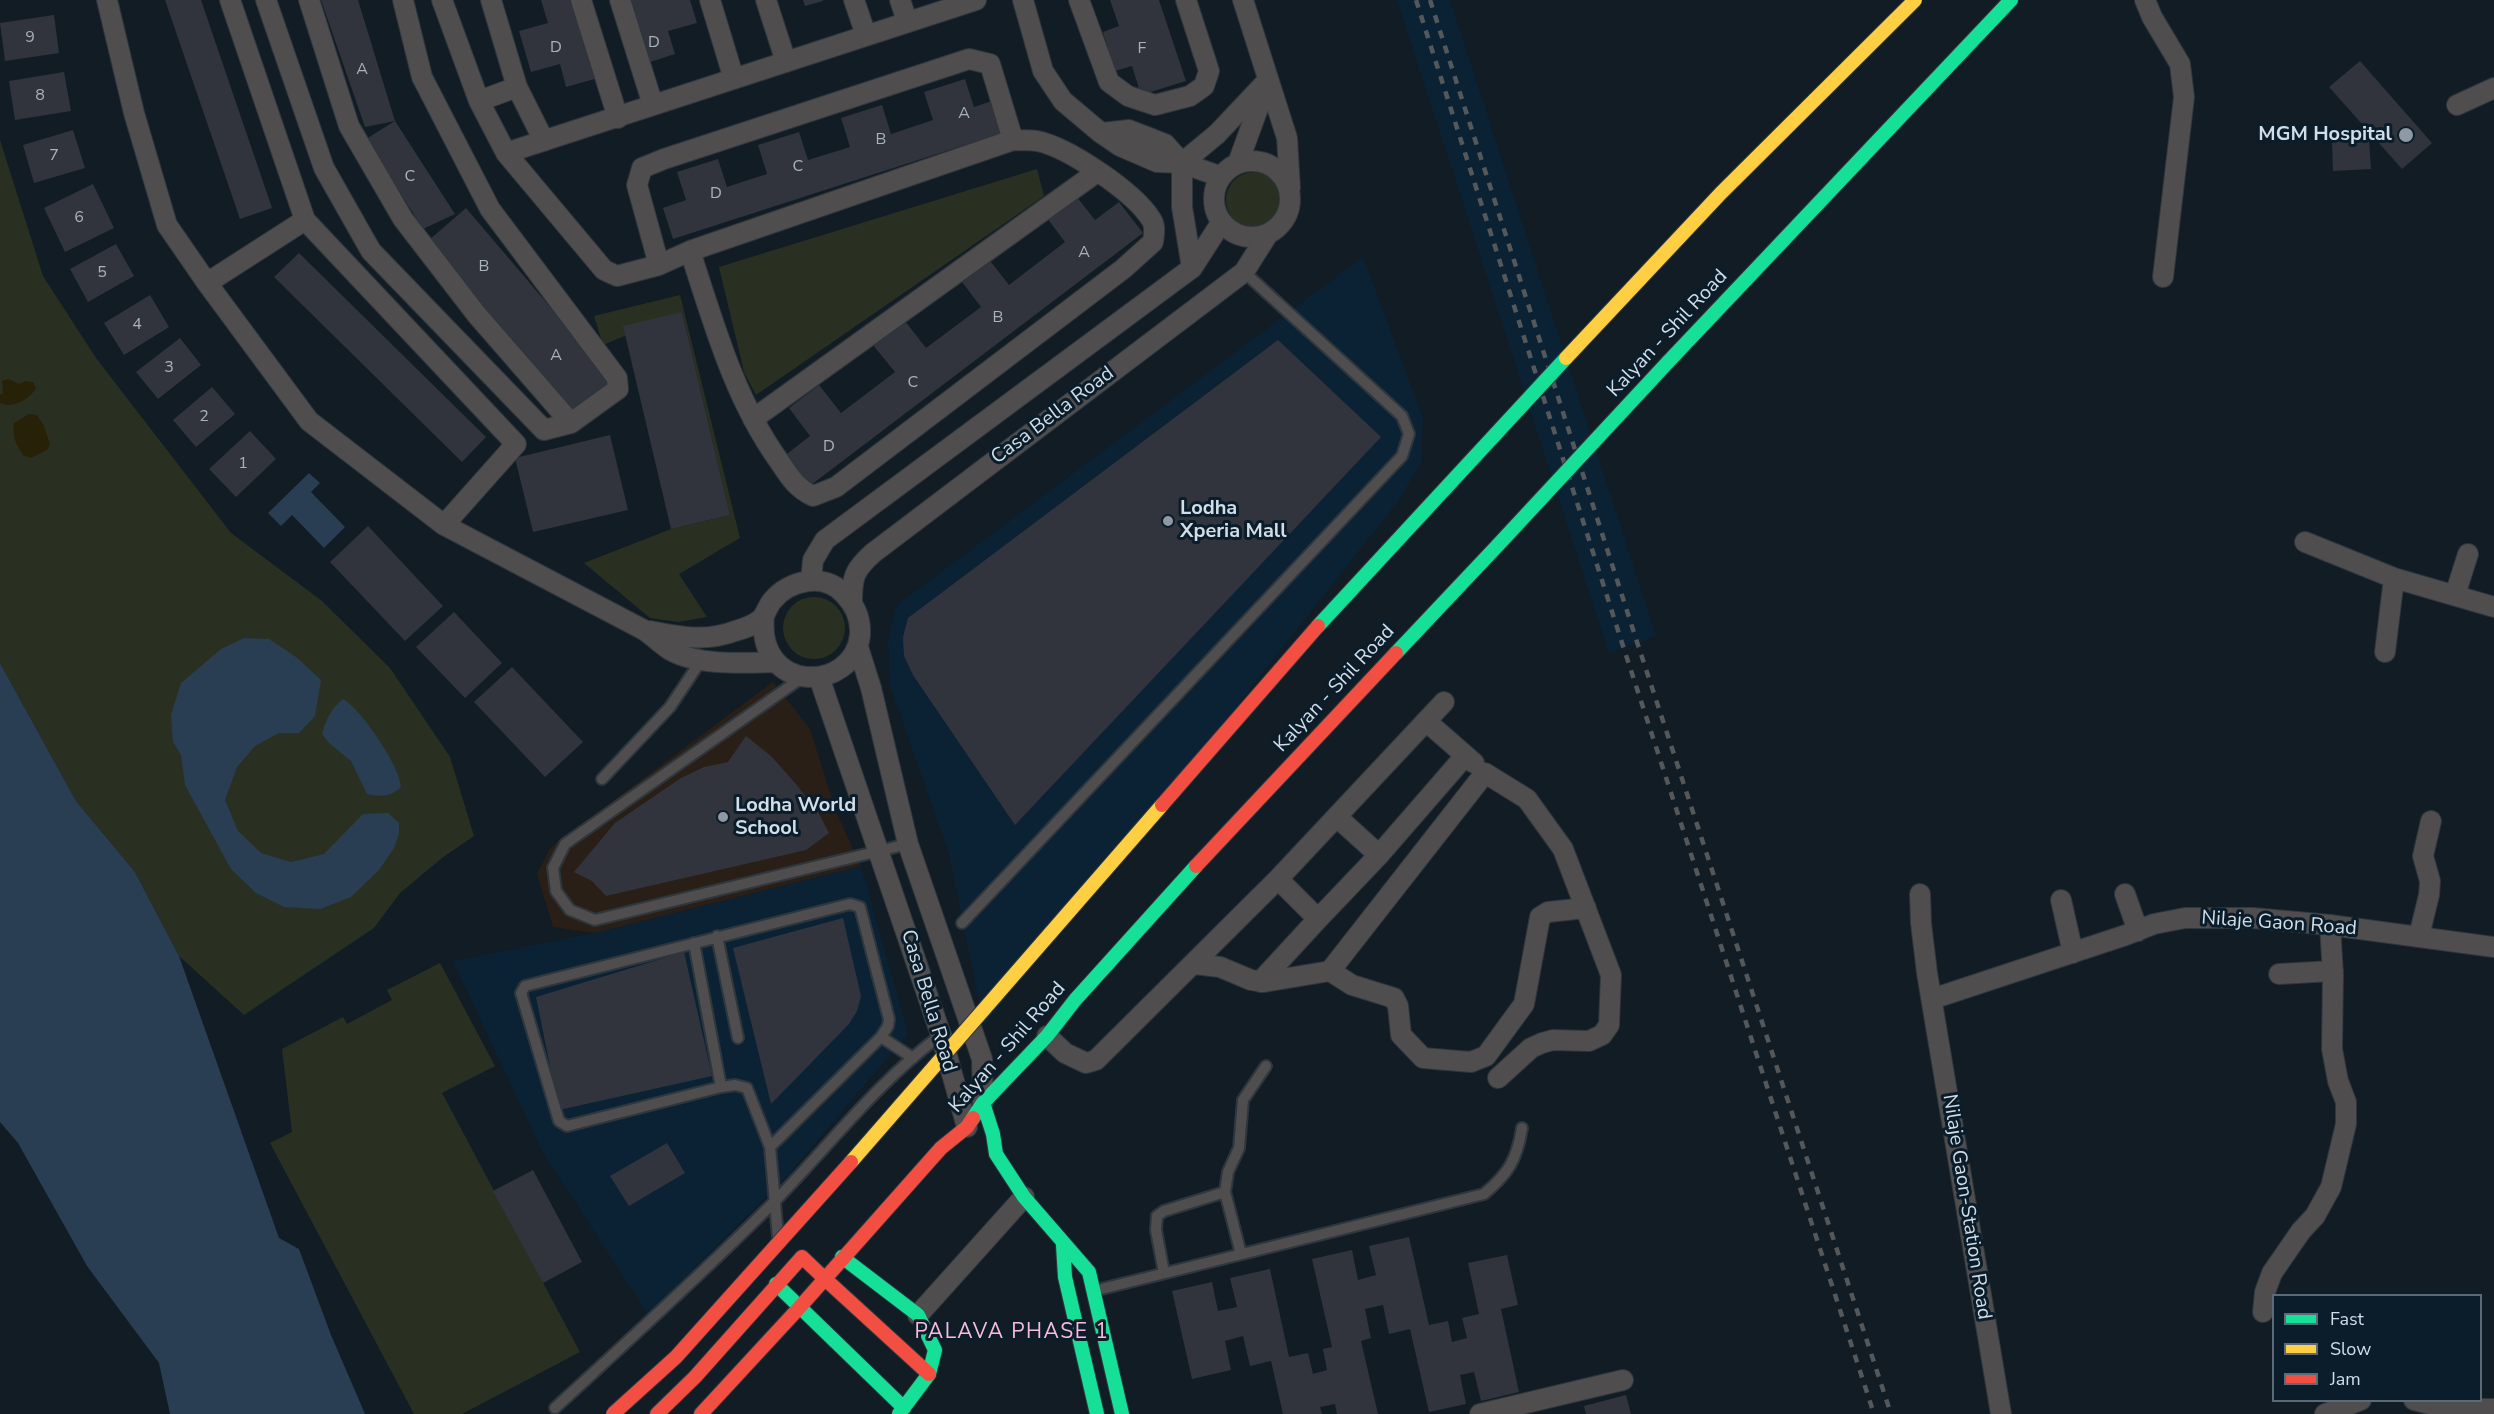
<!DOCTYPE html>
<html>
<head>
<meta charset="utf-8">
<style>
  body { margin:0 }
  #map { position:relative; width:2494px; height:1414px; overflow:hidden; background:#121c24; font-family:"Nunito Sans",sans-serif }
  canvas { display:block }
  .legend { position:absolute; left:2272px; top:1294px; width:210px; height:108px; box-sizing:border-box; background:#0b1d2b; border:2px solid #5a6a76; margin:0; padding:8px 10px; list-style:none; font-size:18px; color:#d1dde7 }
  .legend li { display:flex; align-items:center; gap:12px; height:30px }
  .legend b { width:30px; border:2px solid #5a6a76 }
</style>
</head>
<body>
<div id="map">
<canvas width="2494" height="1414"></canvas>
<ul class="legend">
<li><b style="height:8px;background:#16e098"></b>Fast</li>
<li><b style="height:8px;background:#ffcf43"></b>Slow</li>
<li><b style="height:8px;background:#f24e42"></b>Jam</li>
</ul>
</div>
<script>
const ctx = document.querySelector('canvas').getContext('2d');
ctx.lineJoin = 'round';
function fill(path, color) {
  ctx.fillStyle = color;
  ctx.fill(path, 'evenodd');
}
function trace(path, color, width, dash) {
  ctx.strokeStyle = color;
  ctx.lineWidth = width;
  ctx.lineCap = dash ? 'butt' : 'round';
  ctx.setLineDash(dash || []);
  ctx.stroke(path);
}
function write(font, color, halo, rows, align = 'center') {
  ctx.font = font + ' "Nunito Sans",sans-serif';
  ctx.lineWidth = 6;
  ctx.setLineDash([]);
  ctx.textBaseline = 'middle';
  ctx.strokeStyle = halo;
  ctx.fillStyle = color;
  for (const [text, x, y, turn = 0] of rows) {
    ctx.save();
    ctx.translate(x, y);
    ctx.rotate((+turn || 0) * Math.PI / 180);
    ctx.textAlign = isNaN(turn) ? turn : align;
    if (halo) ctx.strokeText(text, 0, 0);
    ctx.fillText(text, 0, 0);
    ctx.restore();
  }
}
fill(new Path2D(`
  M 1397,0 L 1450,0 L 1656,636 L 1609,653 Z
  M 1363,257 L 1423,418 L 1421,463 L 1399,500 L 984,1026 L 949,854 L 890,685 L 888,638 L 897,605 Z
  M 861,866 L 908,1034 L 788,1175 L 648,1314 L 543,1153 L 453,961 L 595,933 Z`), '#0b2234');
fill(new Path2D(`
  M 773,682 L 810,729 L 836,812 L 861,866 L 595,933 L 553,927 L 537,874 L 551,847 Z`), '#2a1f16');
fill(new Path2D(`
  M 0,140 L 43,276 L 96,358 L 231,533 L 322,601 L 390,668 L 450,757 L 474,836 L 442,858 L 400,893 L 374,928 L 244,1015 L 179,956 L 135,872 L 76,801 L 0,663 Z
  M 1037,169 L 1044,196 L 756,395 L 744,372 L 719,267 Z
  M1226 200a28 28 0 1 1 56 0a28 28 0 1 1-56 0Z
  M 680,295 L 740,538 L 679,574 L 707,617 L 678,622 L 650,618 L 584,563 L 671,529 L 730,515 L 682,312 L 603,345 L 594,316 Z
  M783 628a31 31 0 1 1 62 0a31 31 0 1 1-62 0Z
  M 440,963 L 495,1066 L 442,1093 L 580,1352 L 462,1414 L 414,1414 L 270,1143 L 292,1132 L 282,1049 L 343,1017 L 347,1024 L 392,1000 L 387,990 Z`), '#293022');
fill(new Path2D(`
  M 8,379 L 19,384 L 25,381 L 33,382 L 36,388 C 29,400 13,409 0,403 L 0,395 L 3,393 L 2,381 Z
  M 29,414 L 37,415 L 44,426 L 50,444 L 47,450 L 31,458 L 23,455 C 16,444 12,437 14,423 Z`), '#272107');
fill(new Path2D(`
  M 309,473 L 320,483 L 311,492 L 345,527 L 324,548 L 292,515 L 281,526 L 268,513 Z
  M 244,638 L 269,639 L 296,657 L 321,680 L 315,716 L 299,733 L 279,733 L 255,746 L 237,767 L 225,800 L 238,831 L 261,853 L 291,862 L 324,854 L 363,814 L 388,813 L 399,823 L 399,834 L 394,848 L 379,870 L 351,897 L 320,909 L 284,907 L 256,893 L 231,869 L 185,785 L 181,755 L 173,742 L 171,715 L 181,683 L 221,649 Z
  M 0,663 L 76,801 L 135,872 L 179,956 L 279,1238 L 299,1249 L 331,1335 L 365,1414 L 170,1414 L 159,1363 L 87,1266 L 18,1143 L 0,1122 Z
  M 343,699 C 361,709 400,766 401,787 C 391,797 381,797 367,794 L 351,761 L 329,743 L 322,734 C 326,719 331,709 343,699 Z`), '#293d53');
fill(new Path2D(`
  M 165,0 L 201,0 L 272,208 L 240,219 Z
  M 321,0 L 358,0 L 395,121 L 455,214 L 423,229 L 366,139 L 395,121 L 365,127 Z
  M 541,0 L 574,0 L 598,78 L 566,87 L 560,64 L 531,72 L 519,31 L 548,23 Z
  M 624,0 L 690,0 L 697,23 L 668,31 L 675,54 L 644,64 Z
  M 803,0 L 823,0 L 823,1 L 805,6 Z
  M 1110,0 L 1159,0 L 1186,81 L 1141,95 L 1132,66 L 1115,71 L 1103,32 L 1119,26 Z
  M 54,15 L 59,53 L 5,61 L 0,23 Z
  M 2360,61 L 2432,143 L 2402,169 L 2329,87 Z
  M 64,72 L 71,111 L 15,120 L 9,81 Z
  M 965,79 L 974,107 L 992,101 L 1002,133 L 673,239 L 663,208 L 686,200 L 677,172 L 718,159 L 727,187 L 745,181 L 767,174 L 758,145 L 799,132 L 808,160 L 850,147 L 841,118 L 882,105 L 891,134 L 933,120 L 924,92 Z
  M 73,130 L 85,168 L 34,183 L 23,145 Z
  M 2369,139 L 2371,169 L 2333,171 L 2332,141 Z
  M 93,184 L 114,228 L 65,252 L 44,208 Z
  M 1073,192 L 1095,220 L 1119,202 L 1143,233 L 807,488 L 783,457 L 810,436 L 789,408 L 819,385 L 841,413 L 895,372 L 873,345 L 905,321 L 926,348 L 981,307 L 959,278 L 987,257 L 1009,285 L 1065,242 L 1044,214 Z
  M 466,208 L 614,382 L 573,417 L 499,329 L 429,240 Z
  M 116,244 L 134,276 L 88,302 L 70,269 Z
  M 299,253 L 486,437 L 462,462 L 274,277 Z
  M 150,295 L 169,327 L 124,355 L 104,323 Z
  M 682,312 L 730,515 L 671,529 L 623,326 Z
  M 180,338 L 201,365 L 158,399 L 136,372 Z
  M 1278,340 L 1381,437 L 1015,825 L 913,675 L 904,656 L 903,637 L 908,618 Z
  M 212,387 L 235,414 L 196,447 L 173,420 Z
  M 250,431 L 276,459 L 236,497 L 209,469 Z
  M 610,435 L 628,510 L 533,532 L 515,458 Z
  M 368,526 L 443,606 L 405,641 L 330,562 Z
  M 454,612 L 502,663 L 465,698 L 416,647 Z
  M 512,667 L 583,742 L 545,777 L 474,702 Z
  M 746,736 L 772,757 L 795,783 L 818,812 L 829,833 L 806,850 L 606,896 L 592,881 L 574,872 L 615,823 L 681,778 L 704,767 L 728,762 Z
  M 843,918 L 861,996 L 857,1011 L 849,1024 L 771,1104 L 733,948 Z
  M 684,952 L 712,1076 L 559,1110 L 536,997 Z
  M 667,1143 L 685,1173 L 629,1206 L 610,1176 Z
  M 533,1170 L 582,1262 L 543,1283 L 493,1191 Z
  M 1409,1237 L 1429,1325 L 1448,1321 L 1452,1342 L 1467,1338 L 1462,1318 L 1479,1314 L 1468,1263 L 1507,1255 L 1518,1305 L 1501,1309 L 1519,1392 L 1481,1401 L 1474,1372 L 1460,1375 L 1466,1404 L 1429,1412 L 1410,1329 L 1389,1334 L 1383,1305 L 1365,1309 L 1371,1338 L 1361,1341 L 1378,1414 L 1337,1414 L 1335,1404 L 1320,1407 L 1322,1414 L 1283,1414 L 1271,1361 L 1250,1366 L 1243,1336 L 1225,1341 L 1231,1370 L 1192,1379 L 1172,1291 L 1212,1282 L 1218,1311 L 1237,1307 L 1230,1278 L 1270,1269 L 1289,1357 L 1308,1353 L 1313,1374 L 1327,1370 L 1323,1349 L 1332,1347 L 1312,1259 L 1352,1250 L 1358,1280 L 1376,1275 L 1369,1246 Z
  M 1626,1395 L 1631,1414 L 1586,1414 L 1584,1406 Z`), '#31343d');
const lane = new Path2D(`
  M 803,677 L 565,844 L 553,868 L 556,891 L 570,910 L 595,920 L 908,844
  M 602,779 L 670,707 L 702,659
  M 962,923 L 1402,456 L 1409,434 L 1402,416 L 1244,272
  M 717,936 L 738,1038
  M 694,943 L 721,1087
  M 881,1037 L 913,1058
  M 770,1147 L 881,1037 L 888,1026 L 889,1019 L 860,907 L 850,904 L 525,986 L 521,993 L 559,1121 L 567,1126 L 721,1087 L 735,1085 L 747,1088 L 770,1147 L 778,1237
  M 1241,1254 L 1225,1192 L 1228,1172 L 1239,1148 L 1243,1100 L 1266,1066
  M 1164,1273 L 1156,1230 L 1157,1216 L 1164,1211 L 1225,1192
  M 1093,1291 L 1484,1194 C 1508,1174 1517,1160 1522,1128
  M 555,1408 C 629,1340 703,1273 774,1202 C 829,1146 877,1082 941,1035`);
const street = new Path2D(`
  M 107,0 L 134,113 L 167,225 L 207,283 L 309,421 L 444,525 L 644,630 C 653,636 661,644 670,650 C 697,666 745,663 775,662
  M 230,0 L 305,220 L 516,444 L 444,525
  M 266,0 L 324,168 L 371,251 L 544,430 L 571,423 L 618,389 L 617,378 L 490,209 L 422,77 L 403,0
  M 309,0 L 349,126 L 403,219 L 477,315 L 571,423
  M 442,0 L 479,101 L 506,153 L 604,270 L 617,276 L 659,265 L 690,251 L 1013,140 C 1021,140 1029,140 1037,141 C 1068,147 1134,192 1151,219 C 1156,226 1154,234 1153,242 L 1123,269 L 836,487 L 813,496 C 796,488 789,476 779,461 C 734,398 714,324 690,251
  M 491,0 L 517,87 L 544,141
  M 581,0 L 618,118
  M 620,0 L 653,105
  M 710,0 L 734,79
  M 766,0 L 786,62
  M 854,0 L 866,35
  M 900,0 L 907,21
  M 1023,0 L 1043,71 L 1063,101 L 1101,133 L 1120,146 L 1157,162 L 1182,163 L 1219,176
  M 1079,0 L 1109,82 L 1128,96 L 1155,105 L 1190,96 L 1204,86 L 1209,71 L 1186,0
  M 1243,0 L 1287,138 L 1290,188
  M 2145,0 L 2152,17 L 2180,64 L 2184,97 L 2163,277
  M 479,101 L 517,87
  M 2457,105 L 2494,88
  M 1101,133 L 1129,130 L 1165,144 L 1182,163 L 1182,207 L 1192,268
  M 506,153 L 976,0
  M1214 199a38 38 0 1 1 76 0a38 38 0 1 1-76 0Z
  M 1182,163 L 1217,134 L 1268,80
  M 1238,163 L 1265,89
  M 659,265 L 637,185 L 642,168 L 664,159 L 969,59 L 990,64 L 1013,140
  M 207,283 L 305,220
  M 753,419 L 1097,172
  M 2305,542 L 2394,578 L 2494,607
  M 811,580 L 813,560 L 825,540 L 1192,268 L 1221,223
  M 2455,595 L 2468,554
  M 852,602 C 852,577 854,570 873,553 L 1244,272 L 1268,234
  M 650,631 C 679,637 707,642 735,631 C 743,629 753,625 760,620 C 766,615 767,607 772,601 C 789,580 824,572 844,594 C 855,605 861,619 860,635 C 854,693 756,695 764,616
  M 858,647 L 871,688 L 908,844 L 982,1059 L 983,1103
  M 2385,652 L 2394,578
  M 819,677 L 941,1035 L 967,1127
  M 1426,721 L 1474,763
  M 1337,817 L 1379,855
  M 1920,894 L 1921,923 L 1927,973 L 2001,1414
  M 2125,894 L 2138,931
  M 2061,900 L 2073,953
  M 1318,919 L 1379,855 L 1465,756
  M 2419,936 L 2429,895 L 2430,881 L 2423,856 L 2431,821
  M 1195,964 L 1220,967 L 1251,980 L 1264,982 L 1330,971
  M 1330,971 L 1485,773 L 1527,799 L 1563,849 L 1611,975 L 1609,1025 L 1602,1035 L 1589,1041 L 1553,1040 L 1542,1043 L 1531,1048 L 1498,1078
  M 1330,971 L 1352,985 L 1394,998 L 1398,1006 L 1401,1035 L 1423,1058 L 1471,1062 L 1486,1056 L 1524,1004 L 1540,917 L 1548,912 L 1586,908
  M 2279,974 L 2333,971
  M 1260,982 L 1318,919 L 1278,879
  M 1932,999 L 2126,935 L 2154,924 L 2185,918 L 2253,918 L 2330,925 L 2494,947
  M 1047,1036 L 1065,1053 L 1086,1063 L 1096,1060 L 1278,879 L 1444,702
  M 2263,1312 L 2265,1292 L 2272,1273 L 2301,1231 L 2315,1216 L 2331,1187 L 2346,1124 L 2346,1102 L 2338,1081 L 2332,1049 L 2333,975 L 2330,925
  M 918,1315 L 1024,1197
  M 2414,1400 L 2449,1409 L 2494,1409
  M 1480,1414 L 1623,1380
  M 2325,1414 L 2361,1400`);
const fast = new Path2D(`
  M 1668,362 L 2011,0
  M 1396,653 L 1498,545
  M 983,1103 L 993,1134 L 996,1154 L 1024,1197 L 1089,1272 L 1122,1414
  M 973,1118 L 983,1103 L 1047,1036 L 1075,1000 L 1196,866
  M 1063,1245 L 1065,1277 L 1097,1414
  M 842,1257 L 918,1315 L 935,1350 L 929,1374 L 899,1414
  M 776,1284 L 904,1408`);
const jam = new Path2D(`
  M 1196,866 L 1396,653
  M 824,1278 L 929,1374
  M 657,1414 L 695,1377 L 802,1257 L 824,1278
  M 701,1414 L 799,1308 L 941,1148 L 967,1127 L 973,1118`);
trace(lane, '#2e373e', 14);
trace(street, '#2e373e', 22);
trace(fast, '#2e373e', 16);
trace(jam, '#2e373e', 16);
trace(lane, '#4f4d4d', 10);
trace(street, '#4f4d4d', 20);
trace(fast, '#16e098', 14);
trace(jam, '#f24e42', 14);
trace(new Path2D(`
  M 1416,0 L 1623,646 L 1874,1414
  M 1430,0 L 1638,645 L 1891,1414`), '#55585a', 4.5, [8, 8]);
const fastBridge = new Path2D(`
  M 1498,545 L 1668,362
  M 1318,626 L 1566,358`);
const slowBridge = new Path2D(`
  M 1566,358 L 1721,193 L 1915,0
  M 851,1162 L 1162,805`);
const jamBridge = new Path2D(`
  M 1162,805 L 1318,626
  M 613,1414 L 676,1357 L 851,1162`);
trace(fastBridge, '#2e373e', 16, []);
trace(slowBridge, '#2e373e', 16, []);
trace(jamBridge, '#2e373e', 16, []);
trace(fastBridge, '#16e098', 14);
trace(slowBridge, '#ffcf43', 14);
trace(jamBridge, '#f24e42', 14);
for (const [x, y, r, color] of [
  [2406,135,8,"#8e99a3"],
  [1168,521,6,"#8e99a3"],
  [723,817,6,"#8e99a3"]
]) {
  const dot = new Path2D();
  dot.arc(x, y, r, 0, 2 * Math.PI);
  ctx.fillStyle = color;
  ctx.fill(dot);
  trace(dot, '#0b1d2b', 2);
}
write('16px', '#a9b3bc', null, [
  ["9",30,38],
  ["D",654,43],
  ["D",556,48],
  ["F",1142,49],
  ["A",362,70],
  ["8",40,96],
  ["A",964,114],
  ["B",881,140],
  ["7",54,156],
  ["C",798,167],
  ["C",410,177],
  ["D",716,194],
  ["6",79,218],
  ["A",1084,253],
  ["B",484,267],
  ["5",102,273],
  ["B",998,318],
  ["4",137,325],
  ["A",556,356],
  ["3",169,368],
  ["C",913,383],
  ["2",204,417],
  ["D",829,447],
  ["1",243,464]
]);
write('bold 20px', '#d1dde7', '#0b1d2b', [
  ["MGM Hospital",2392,135,"right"],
  ["Lodha",1180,509],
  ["Xperia Mall",1180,532],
  ["Lodha World",735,806],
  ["School",735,829]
], 'left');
write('20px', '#d1dde7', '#0b1d2b', [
  ["Kalyan - Shil Road",1668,334,-47],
  ["Casa Bella Road",1053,416,-37],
  ["Kalyan - Shil Road",1335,689,-47],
  ["Nilaje Gaon Road",2279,924,4],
  ["Casa Bella Road",928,1001,73],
  ["Kalyan - Shil Road",1008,1048,-49],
  ["Nilaje Gaon-Station Road",1966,1207,81]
]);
ctx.letterSpacing = '1.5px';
write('21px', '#fabcd8', '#0b1d2b', [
  ["PALAVA PHASE 1",1012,1333]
]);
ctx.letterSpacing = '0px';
</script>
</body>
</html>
